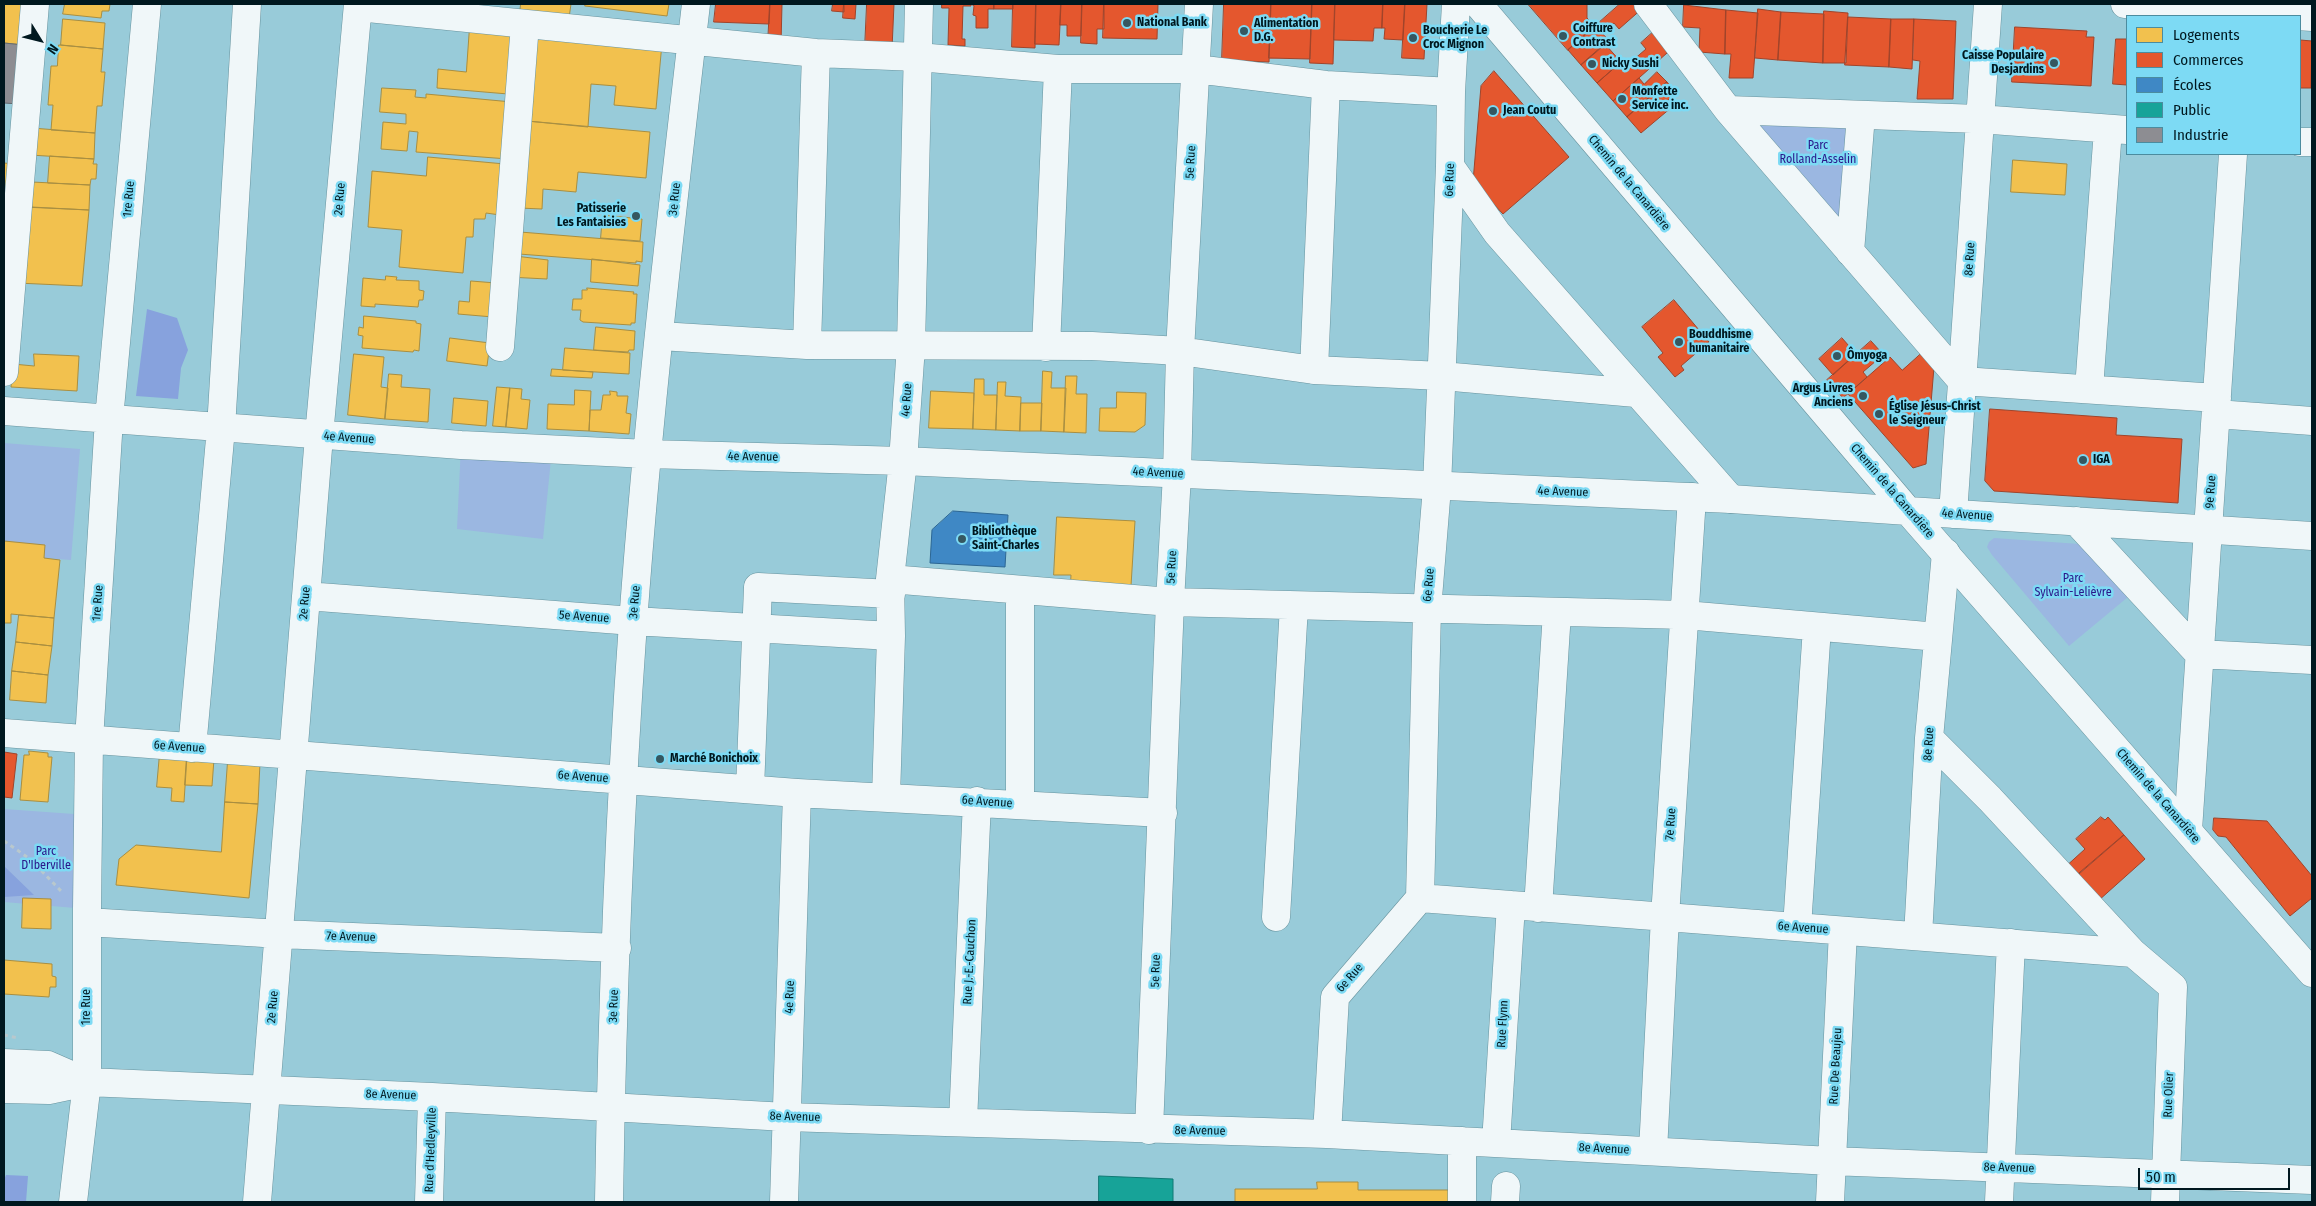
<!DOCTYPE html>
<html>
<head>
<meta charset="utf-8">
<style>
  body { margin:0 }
  #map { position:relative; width:2316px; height:1206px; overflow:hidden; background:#98cbd9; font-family:"Fira Sans Condensed",sans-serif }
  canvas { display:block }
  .frame { position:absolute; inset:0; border:5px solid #00181f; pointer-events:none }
  .legend { position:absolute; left:2126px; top:15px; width:175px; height:140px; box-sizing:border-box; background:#7ddaf4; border:1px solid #4b8c9f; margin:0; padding:6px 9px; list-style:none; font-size:15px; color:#00181f }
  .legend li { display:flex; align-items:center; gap:10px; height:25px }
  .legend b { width:25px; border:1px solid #4b8c9f }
  .north { position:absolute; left:15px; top:15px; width:50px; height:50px; -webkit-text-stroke:4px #7ddaf4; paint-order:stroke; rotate:126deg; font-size:14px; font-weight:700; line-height:20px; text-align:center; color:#00181f }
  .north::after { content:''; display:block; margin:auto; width:18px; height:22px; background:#00181f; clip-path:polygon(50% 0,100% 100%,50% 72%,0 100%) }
  .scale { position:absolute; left:2138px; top:1168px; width:152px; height:22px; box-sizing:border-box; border:2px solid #00181f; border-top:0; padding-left:6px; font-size:15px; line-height:18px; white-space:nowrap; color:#00181f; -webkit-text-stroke:4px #7ddaf4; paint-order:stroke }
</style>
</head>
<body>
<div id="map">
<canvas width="2316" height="1206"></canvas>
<div class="frame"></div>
<ul class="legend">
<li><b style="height:14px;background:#f2c14e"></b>Logements</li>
<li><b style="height:14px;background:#e4572e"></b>Commerces</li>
<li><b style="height:14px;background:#3f88c5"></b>Écoles</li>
<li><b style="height:14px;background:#17a398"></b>Public</li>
<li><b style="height:14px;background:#8d8d92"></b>Industrie</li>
</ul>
<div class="north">N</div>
<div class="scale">50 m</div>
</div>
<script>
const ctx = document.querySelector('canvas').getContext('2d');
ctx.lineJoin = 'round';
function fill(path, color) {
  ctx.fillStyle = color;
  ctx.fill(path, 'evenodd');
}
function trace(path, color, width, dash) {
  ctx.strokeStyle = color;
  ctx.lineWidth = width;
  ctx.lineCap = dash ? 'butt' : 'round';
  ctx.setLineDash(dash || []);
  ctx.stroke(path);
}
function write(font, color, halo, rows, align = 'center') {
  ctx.font = font + ' "Fira Sans Condensed",sans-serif';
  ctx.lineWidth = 5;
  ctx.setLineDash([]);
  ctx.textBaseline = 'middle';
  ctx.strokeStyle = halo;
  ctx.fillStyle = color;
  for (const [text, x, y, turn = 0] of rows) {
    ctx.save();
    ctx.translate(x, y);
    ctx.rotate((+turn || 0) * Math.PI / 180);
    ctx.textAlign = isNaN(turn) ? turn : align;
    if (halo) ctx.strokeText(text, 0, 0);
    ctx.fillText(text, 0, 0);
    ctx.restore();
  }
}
fill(new Path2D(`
  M 1728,110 L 1861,115 L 1850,252 Z
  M 4,443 L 80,449 L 71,560 L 4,555 Z
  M 461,445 L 552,449 L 543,539 L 457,529 Z
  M 1994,538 L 2094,545 L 2134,592 L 2069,646 L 1992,555 L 1987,547 L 1989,542 Z
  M 4,809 L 88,815 L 87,909 L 4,902 Z`), '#9bb7e1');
fill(new Path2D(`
  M 147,309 L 177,318 L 188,350 L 181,368 L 178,399 L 136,396 Z
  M 5,867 L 34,895 L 4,897 Z
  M 6,1175 L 28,1176 L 26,1202 L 4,1202 L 4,1180 Z`), '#87a2dd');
const homes = new Path2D(`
  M 4,4 L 27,4 L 24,45 L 4,43 Z
  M 65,4 L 110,4 L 109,11 L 102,11 L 101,18 L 63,14 Z
  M 521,4 L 571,4 L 569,18 L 520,13 Z
  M 586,4 L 669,4 L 667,16 L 585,6 Z
  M 63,19 L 105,23 L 103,49 L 61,45 Z
  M 470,26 L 518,30 L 508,94 L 437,88 L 438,69 L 466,72 Z
  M 533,33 L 662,43 L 656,109 L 614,105 L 616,86 L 591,84 L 588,127 L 527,121 Z
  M 59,45 L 103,49 L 101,72 L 105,72 L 102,106 L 97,106 L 95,133 L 51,130 L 53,105 L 48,105 L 51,66 L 57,66 Z
  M 382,88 L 416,90 L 415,97 L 426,98 L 426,94 L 512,102 L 508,159 L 416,152 L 418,132 L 409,131 L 407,151 L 381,149 L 383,122 L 406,124 L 406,114 L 380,112 Z
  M 527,121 L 650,132 L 646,178 L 578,172 L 576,192 L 543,189 L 542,209 L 519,208 Z
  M 32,128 L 95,133 L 94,159 L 30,155 Z
  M 50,156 L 94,159 L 93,164 L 97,164 L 96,179 L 91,179 L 90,185 L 48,183 Z
  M 428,157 L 505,164 L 500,215 L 486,213 L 485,219 L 474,219 L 473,237 L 466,237 L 463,273 L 399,267 L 402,230 L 368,227 L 372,171 L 426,176 Z
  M 2013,160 L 2067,164 L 2065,195 L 2011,192 Z
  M 4,163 L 14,164 L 10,200 L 4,199 Z
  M 32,182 L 90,185 L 89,210 L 31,207 Z
  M 23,207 L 89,210 L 82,286 L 17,283 Z
  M 603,215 L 642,219 L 640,241 L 601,238 Z
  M 520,232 L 643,242 L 642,262 L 636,261 L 636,263 L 519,254 Z
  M 515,256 L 548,260 L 547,279 L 508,277 Z
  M 592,259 L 640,265 L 638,286 L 591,282 Z
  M 386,276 L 397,277 L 396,280 L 419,281 L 419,290 L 424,291 L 423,300 L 419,300 L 418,307 L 375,304 L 375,307 L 361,306 L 363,278 L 385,280 Z
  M 471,281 L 496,283 L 493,317 L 458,314 L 459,301 L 469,302 Z
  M 587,288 L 634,292 L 633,294 L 637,294 L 635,323 L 631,323 L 631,325 L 583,322 L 580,320 L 581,310 L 572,310 L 573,299 L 582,299 L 582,290 L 587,290 Z
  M 364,316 L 416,321 L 416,323 L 421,324 L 419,351 L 414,350 L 413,352 L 362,348 L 363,336 L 358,335 L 359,327 L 363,328 Z
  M 596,327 L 635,331 L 634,350 L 629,350 L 628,352 L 594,350 Z
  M 450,338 L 490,343 L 487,366 L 447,361 Z
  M 565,348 L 630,353 L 629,374 L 563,370 Z
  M 34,354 L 79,356 L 77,391 L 11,387 L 13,364 L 34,366 Z
  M 354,354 L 384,357 L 381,387 L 388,388 L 385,419 L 348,415 Z
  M 552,369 L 593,372 L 592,378 L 551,376 Z
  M 1043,371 L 1052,372 L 1051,388 L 1066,388 L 1064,432 L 1041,431 Z
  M 389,374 L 402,375 L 401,387 L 430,389 L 428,422 L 385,419 Z
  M 1066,376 L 1077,376 L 1076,394 L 1087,394 L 1086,433 L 1064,432 Z
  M 975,379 L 984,379 L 984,395 L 997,395 L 996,430 L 973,429 Z
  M 998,382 L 1006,382 L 1005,396 L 1021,397 L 1020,431 L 996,430 Z
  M 497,387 L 510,388 L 506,427 L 493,426 Z
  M 510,388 L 522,389 L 521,399 L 530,400 L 527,429 L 506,427 Z
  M 575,390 L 591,391 L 589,431 L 547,429 L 548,404 L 574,405 Z
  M 610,391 L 617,392 L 617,396 L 628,396 L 626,413 L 631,414 L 629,434 L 589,431 L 590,410 L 601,410 L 603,395 L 610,395 Z
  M 931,391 L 974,393 L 973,429 L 929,428 Z
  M 1117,392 L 1146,393 L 1145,425 L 1135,432 L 1099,431 L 1100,408 L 1116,408 Z
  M 454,398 L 488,401 L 486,426 L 452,423 Z
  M 1021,403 L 1042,403 L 1041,431 L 1020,431 Z
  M 1057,517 L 1135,521 L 1131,586 L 1070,594 L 1071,575 L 1054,575 Z
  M 4,541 L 45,545 L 44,558 L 60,560 L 54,618 L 11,614 L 11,623 L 4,623 Z
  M 19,615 L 54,618 L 52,646 L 16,642 Z
  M 16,642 L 52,646 L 48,675 L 12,671 Z
  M 12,671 L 48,675 L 46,703 L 10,700 Z
  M 29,751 L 48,753 L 48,757 L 52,757 L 48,802 L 20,800 L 24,755 L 29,755 Z
  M 160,753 L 187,756 L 184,802 L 171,801 L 172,788 L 157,787 Z
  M 187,756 L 214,759 L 212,786 L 185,785 Z
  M 228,761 L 260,763 L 258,804 L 225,802 Z
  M 225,802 L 258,804 L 249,898 L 116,885 L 119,859 L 136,845 L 221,852 Z
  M 23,898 L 51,899 L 51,929 L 22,928 Z
  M 4,960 L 52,964 L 52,976 L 56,977 L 56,987 L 50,987 L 49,997 L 4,994 Z
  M 1317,1182 L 1358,1182 L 1358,1190 L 1453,1190 L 1453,1202 L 1235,1202 L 1235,1189 L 1317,1189 Z`);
fill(homes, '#f2c14e');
trace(homes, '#a98e40', 1);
const shops = new Path2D(`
  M 716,4 L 770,4 L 769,24 L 714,22 Z
  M 770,4 L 782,4 L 781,44 L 768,44 Z
  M 833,4 L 844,4 L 844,12 L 832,11 Z
  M 844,4 L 867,4 L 856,4 L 855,19 L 843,18 Z
  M 867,4 L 894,4 L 892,49 L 865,48 Z
  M 942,4 L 971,4 L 971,6 L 963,6 L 962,39 L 965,39 L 965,46 L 948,45 L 949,8 L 942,8 Z
  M 971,4 L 994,4 L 994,9 L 988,9 L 988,28 L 976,28 L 976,16 L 973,15 L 974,6 Z
  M 994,4 L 1013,4 L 1013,9 L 994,9 Z
  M 1013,4 L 1036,4 L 1035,48 L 1012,47 Z
  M 1036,4 L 1061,4 L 1059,45 L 1035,44 Z
  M 1061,4 L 1082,4 L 1081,36 L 1067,36 L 1067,25 L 1060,25 Z
  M 1082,4 L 1104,4 L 1104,29 L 1097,29 L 1097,44 L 1081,43 Z
  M 1104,4 L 1158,4 L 1157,39 L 1103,38 Z
  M 1224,4 L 1271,4 L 1269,62 L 1222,60 Z
  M 1271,4 L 1312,4 L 1310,59 L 1269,58 Z
  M 1312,4 L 1335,4 L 1333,64 L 1310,63 Z
  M 1335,4 L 1383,4 L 1382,28 L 1374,28 L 1373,41 L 1334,40 Z
  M 1383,4 L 1405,4 L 1403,40 L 1384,39 L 1385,28 L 1382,28 Z
  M 1405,4 L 1427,4 L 1424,59 L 1402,58 Z
  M 1528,4 L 1587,4 L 1587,18 L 1595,26 L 1568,50 Z
  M 1620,4 L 1642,4 L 1644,7 L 1619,29 L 1614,23 L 1602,33 L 1609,41 L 1581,65 L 1568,50 Z
  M 1684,5 L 1726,10 L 1725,54 L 1699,52 L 1700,28 L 1683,27 Z
  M 1758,9 L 1781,12 L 1778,60 L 1755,58 Z
  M 1726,10 L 1758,13 L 1753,78 L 1729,78 L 1731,54 L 1725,54 Z
  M 1824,11 L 1848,13 L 1846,63 L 1823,63 Z
  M 1781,12 L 1824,14 L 1823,63 L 1778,60 Z
  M 1848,17 L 1891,19 L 1889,67 L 1845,65 Z
  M 1891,19 L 1914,19 L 1912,69 L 1889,67 Z
  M 1914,19 L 1956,21 L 1953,99 L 1917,99 L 1920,61 L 1913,60 Z
  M 1660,26 L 1676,45 L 1613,101 L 1597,83 L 1621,62 L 1625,67 L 1646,49 L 1641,43 Z
  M 2015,27 L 2087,31 L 2086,37 L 2094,37 L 2091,86 L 2012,82 Z
  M 2116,39 L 2127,39 L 2127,85 L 2113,84 Z
  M 2300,40 L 2312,41 L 2311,88 L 2300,88 Z
  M 1605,44 L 1621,62 L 1597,83 L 1581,65 Z
  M 1494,71 L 1569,157 L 1503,214 L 1473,182 L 1481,86 Z
  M 1657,72 L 1667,82 L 1627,117 L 1613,101 L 1639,78 L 1644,84 Z
  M 1667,82 L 1676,93 L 1667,101 L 1672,107 L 1641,133 L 1627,117 Z
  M 1674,300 L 1709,342 L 1681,366 L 1684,370 L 1675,377 L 1658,357 L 1663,353 L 1642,327 Z
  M 1842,338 L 1856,354 L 1833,375 L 1819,359 Z
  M 1871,341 L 1881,352 L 1874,357 L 1877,360 L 1863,372 L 1867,377 L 1843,398 L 1827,380 Z
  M 1922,353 L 1934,367 L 1926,464 L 1913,468 L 1848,394 L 1890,357 L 1902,370 Z
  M 1990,409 L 2117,418 L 2116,435 L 2182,439 L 2178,503 L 1994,491 L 1985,481 Z
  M 4,752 L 17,754 L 12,798 L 4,797 Z
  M 2101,817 L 2105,820 L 2108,817 L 2124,835 L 2072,880 L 2063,869 L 2085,849 L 2076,839 Z
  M 2214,818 L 2267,821 L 2312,876 L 2312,898 L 2290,916 L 2226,837 L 2218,836 L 2213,830 Z
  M 2124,835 L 2145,859 L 2098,901 L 2076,876 Z`);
fill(shops, '#e4572e');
trace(shops, '#a0442a', 1);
const schools = new Path2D(`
  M 953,511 L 1008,515 L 1005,567 L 930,563 L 932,530 Z`);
fill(schools, '#3f88c5');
trace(schools, '#2c6693', 1);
const public = new Path2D(`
  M 1099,1176 L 1173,1179 L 1173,1202 L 1099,1202 Z`);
fill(public, '#17a398');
trace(public, '#107974', 1);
const industry = new Path2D(`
  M 4,43 L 24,45 L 19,104 L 4,103 Z`);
fill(industry, '#8d8d92');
trace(industry, '#636a70', 1);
const minor = new Path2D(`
  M 1478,4 L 1908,511 L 2312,536
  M 1648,4 L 1728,110 L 1962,381 L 2217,398
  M 2125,4 L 2312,17
  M 358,7 L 816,53 L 918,57 L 1058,69 L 1196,69 L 1326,85 L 1451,92
  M 1728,110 L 1979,119 L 2127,130
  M 2300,142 L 2312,142
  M 1450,166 L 1497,233 L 1731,499
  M 1850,252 L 1861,115
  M 660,336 L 807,345 L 1092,346 L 1180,351 L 1314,370 L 1442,376 L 1636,393
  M 807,345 L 816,53
  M 500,347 L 525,24
  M 1046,347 L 1058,69
  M 1314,370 L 1326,85
  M 4,372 L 35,4
  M 2089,389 L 2108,129
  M 4,411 L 461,445 L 648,454 L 903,461 L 890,579 L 891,636 L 886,797
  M 2216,414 L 2312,421
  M 1953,514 L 1988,4
  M 2076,521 L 2199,654 L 2312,660
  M 890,579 L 1170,602 L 1685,615 L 1938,637
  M 1020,590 L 1020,804
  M 306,596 L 633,621 L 891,636
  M 4,733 L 797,793 L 1163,813
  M 1929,738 L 1990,799 L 2133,953
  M 192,748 L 221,428 L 247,4
  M 750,789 L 758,587 L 891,594
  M 2188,830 L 2233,154
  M 1420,898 L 2133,953 L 2173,987 L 2165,1202
  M 1538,908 L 1557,612
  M 1276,917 L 1294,606
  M 87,922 L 280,934 L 617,948
  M 1797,927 L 1817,627
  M 1918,936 L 1929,738 L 1946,553
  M 87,1082 L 432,1097 L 786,1117 L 1327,1134 L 1831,1161 L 2312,1180
  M 963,1122 L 977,801
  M 1149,1130 L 1170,602 L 1177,474 L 1180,351 L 1199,4
  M 1327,1134 L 1335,997 L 1420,898 L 1427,610 L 1437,487 L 1450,166 L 1451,92 L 1456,4
  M 1496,1143 L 1511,905
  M 1653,1151 L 1665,917 L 1692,497
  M 73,1202 L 87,1082 L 87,909 L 89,740 L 109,419 L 147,4
  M 257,1202 L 319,436 L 358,4
  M 429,1202 L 432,1097
  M 609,1202 C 612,1009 619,816 633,623 C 648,416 672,210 696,4
  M 784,1202 L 797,793
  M 1462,1202 L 1462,1141
  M 1505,1202 L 1506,1186
  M 1830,1202 L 1843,931
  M 1999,1202 L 2011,943`);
const major = new Path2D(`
  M 919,4 L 911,346 L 903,461 L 1731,499 L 1908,511 L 2312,973`);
const highway = new Path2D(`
  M 4,1063 L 48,1065 L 87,1082
  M 4,1089 L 49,1090 L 87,1082`);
trace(minor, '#67939e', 29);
trace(major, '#67939e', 29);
trace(highway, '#67939e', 29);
trace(new Path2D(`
  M 4,841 L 30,859 L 63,893
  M 4,1035 L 18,1038`), '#b9c8cd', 3, [4, 4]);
trace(minor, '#f0f7f9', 28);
trace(major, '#f0f7f9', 28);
trace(highway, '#f0f7f9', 28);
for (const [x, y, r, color] of [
  [1127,23,5,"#355760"],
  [1244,31,5,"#355760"],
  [1563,36,5,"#355760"],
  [1413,38,5,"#355760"],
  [2054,63,5,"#355760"],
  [1592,64,5,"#355760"],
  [1622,99,5,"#355760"],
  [1493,111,5,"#355760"],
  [636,216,5,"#355760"],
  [1679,342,5,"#355760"],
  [1837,356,5,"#355760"],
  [1863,396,5,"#355760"],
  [1879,414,5,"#355760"],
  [2083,460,5,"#355760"],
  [962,539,5,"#355760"],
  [660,759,5,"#355760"]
]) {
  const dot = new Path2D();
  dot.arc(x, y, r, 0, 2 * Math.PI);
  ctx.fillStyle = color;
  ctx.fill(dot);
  trace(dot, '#7ddaf4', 2);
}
write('bold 12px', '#00181f', '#7ddaf4', [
  ["National Bank",1137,23],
  ["Alimentation",1254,24],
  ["D.G.",1254,38],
  ["Coiffure",1573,29],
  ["Contrast",1573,43],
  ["Boucherie Le",1423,31],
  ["Croc Mignon",1423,45],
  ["Caisse Populaire",2044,56,"right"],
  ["Desjardins",2044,70,"right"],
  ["Nicky Sushi",1602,64],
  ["Monfette",1632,92],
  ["Service inc.",1632,106],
  ["Jean Coutu",1503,111],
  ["Patisserie",626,209,"right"],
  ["Les Fantaisies",626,223,"right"],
  ["Bouddhisme",1689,335],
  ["humanitaire",1689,349],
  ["Ômyoga",1847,356],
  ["Argus Livres",1853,389,"right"],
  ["Anciens",1853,403,"right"],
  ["Église Jésus-Christ",1889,407],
  ["le Seigneur",1889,421],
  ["IGA",2093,460],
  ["Bibliothèque",972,532],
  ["Saint-Charles",972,546],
  ["Marché Bonichoix",670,759]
], 'left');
write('12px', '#2a178a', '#7ddaf4', [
  ["Parc",1818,146],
  ["Rolland-Asselin",1818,160],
  ["Parc",2073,579],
  ["Sylvain-Lelièvre",2073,593],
  ["Parc",46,852],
  ["D'Iberville",46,866]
]);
write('12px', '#00181f', '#7ddaf4', [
  ["5e Rue",1191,162,-87],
  ["6e Rue",1450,180,-88],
  ["Chemin de la Canardière",1629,183,50],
  ["1re Rue",129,199,-85],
  ["2e Rue",340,199,-85],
  ["3e Rue",675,199,-84],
  ["8e Rue",1970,259,-86],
  ["4e Rue",907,400,-86],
  ["4e Avenue",349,438,4],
  ["4e Avenue",753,457,1],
  ["4e Avenue",1158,473,3],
  ["Chemin de la Canardière",1892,491,49],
  ["4e Avenue",1563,492,2],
  ["9e Rue",2211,492,-86],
  ["4e Avenue",1967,515,4],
  ["5e Rue",1172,567,-87],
  ["6e Rue",1429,585,-85],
  ["3e Rue",635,602,-85],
  ["1re Rue",98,603,-86],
  ["2e Rue",305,603,-85],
  ["5e Avenue",584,617,4],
  ["8e Rue",1929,744,-86],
  ["6e Avenue",179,747,4],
  ["6e Avenue",583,777,4],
  ["Chemin de la Canardière",2158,796,49],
  ["6e Avenue",987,802,4],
  ["7e Rue",1671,824,-86],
  ["6e Avenue",1803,928,4],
  ["7e Avenue",351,937,2],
  ["Rue J.-E.-Cauchon",970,962,-87],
  ["5e Rue",1156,971,-88],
  ["6e Rue",1350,978,-49],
  ["4e Rue",790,997,-88],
  ["3e Rue",614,1006,-88],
  ["1re Rue",87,1007,-90],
  ["2e Rue",273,1007,-85],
  ["Rue Flynn",1503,1024,-87],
  ["Rue De Beaujeu",1836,1066,-87],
  ["8e Avenue",391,1095,2],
  ["Rue Olier",2169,1095,-88],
  ["8e Avenue",795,1117,2],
  ["8e Avenue",1200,1131,1],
  ["8e Avenue",1604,1149,3],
  ["Rue d'Hedleyville",431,1150,-88],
  ["8e Avenue",2009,1168,2]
]);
</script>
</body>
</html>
